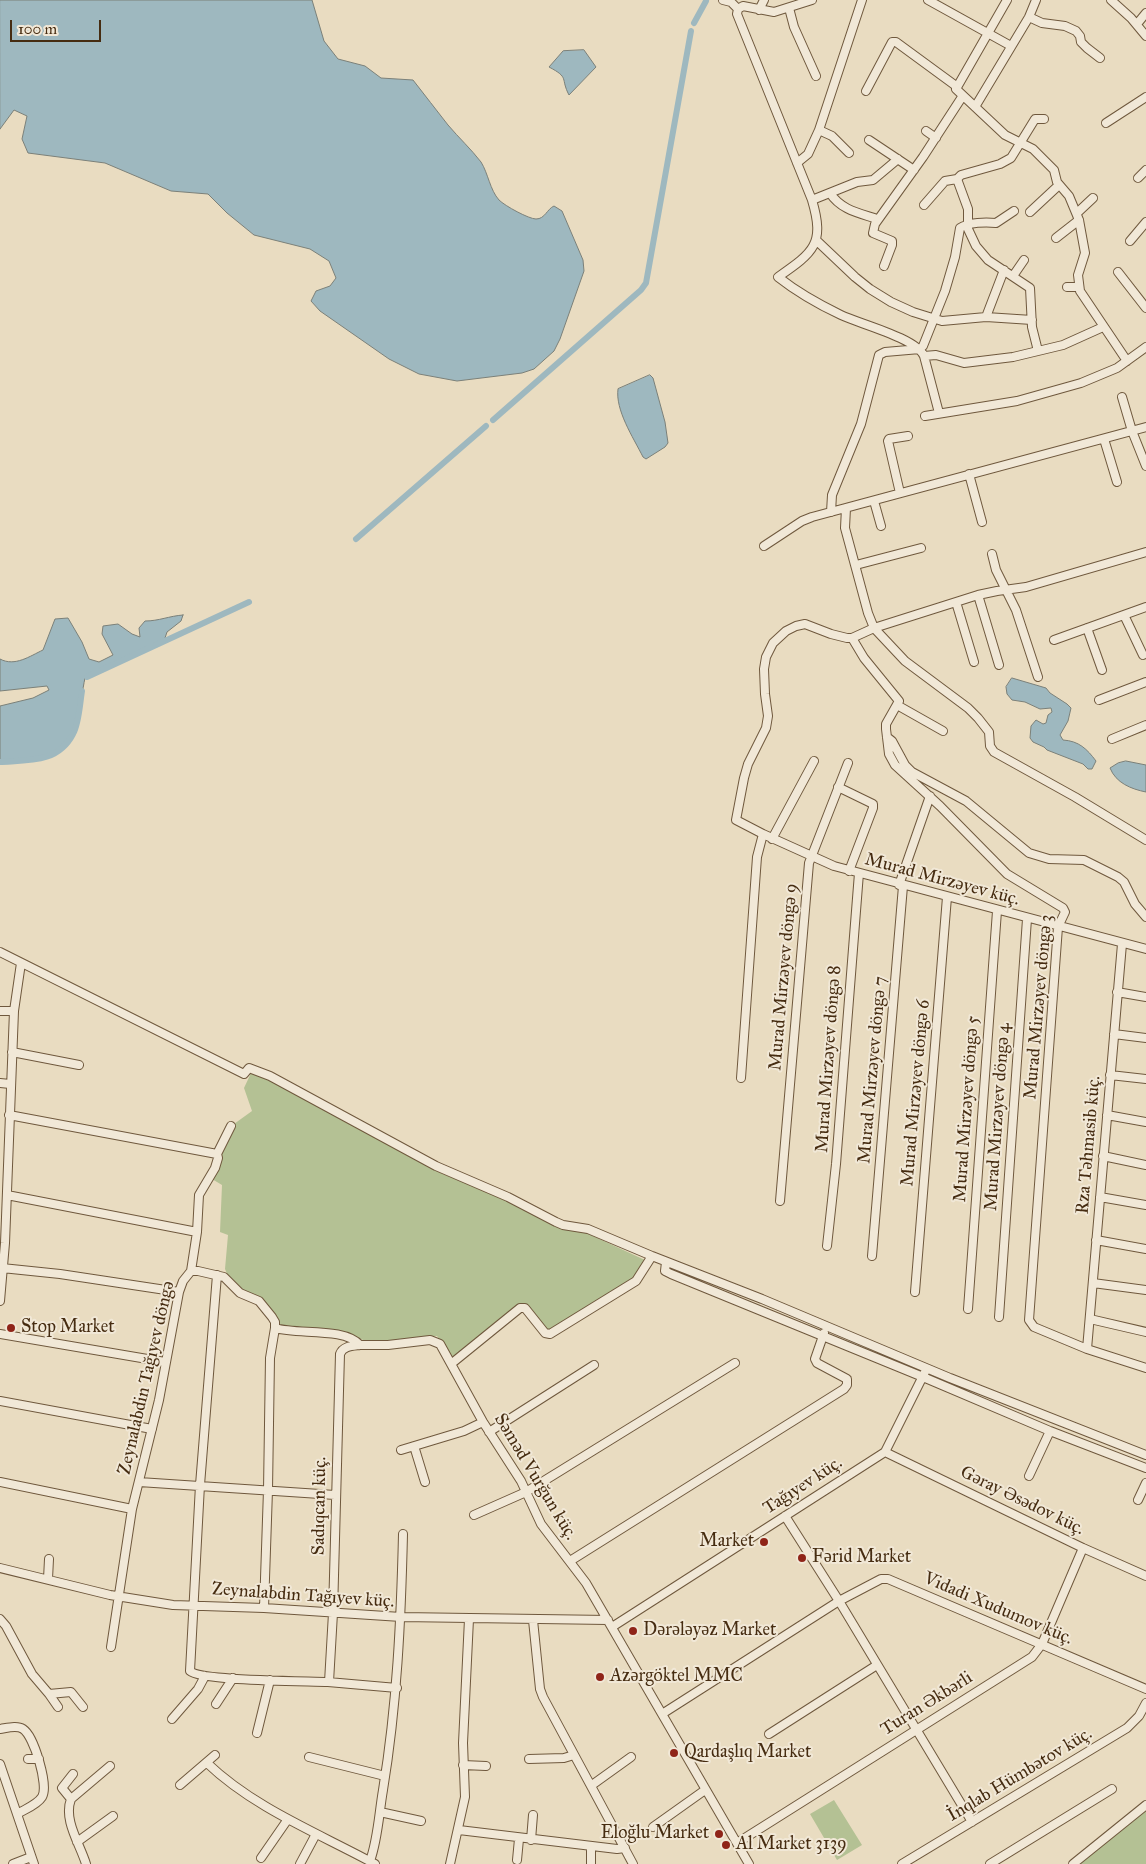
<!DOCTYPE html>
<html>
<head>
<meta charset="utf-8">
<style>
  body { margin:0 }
  #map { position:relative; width:1146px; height:1864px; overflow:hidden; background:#e9dcc1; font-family:"IM FELL Great Primer",serif }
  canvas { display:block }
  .scale { position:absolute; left:10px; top:20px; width:91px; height:22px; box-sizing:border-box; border:2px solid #462c11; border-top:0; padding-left:6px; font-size:15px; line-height:18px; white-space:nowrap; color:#462c11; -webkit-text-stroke:4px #f1e8d7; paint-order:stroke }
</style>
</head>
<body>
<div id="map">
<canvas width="1146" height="1864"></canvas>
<div class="scale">100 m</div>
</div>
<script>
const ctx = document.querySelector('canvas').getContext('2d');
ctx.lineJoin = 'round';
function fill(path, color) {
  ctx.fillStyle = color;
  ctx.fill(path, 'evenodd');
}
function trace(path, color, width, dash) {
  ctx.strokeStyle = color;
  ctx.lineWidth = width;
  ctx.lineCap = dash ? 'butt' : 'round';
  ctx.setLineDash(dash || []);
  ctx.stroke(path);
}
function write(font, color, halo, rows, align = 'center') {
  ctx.font = font + ' "IM FELL Great Primer",serif';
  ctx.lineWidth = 4;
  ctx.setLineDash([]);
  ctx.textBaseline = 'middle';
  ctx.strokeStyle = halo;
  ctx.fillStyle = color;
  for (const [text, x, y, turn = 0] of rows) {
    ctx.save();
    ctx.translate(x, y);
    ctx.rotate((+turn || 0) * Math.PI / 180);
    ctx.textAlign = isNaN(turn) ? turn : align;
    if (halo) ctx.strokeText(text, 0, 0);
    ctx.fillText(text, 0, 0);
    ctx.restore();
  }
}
fill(new Path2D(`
  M 252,1071 L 443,1174 L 578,1229 L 647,1261 L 636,1279 L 548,1332 L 524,1303 L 454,1360 L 437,1336 L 372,1343 L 343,1333 L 282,1328 L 261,1298 L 239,1289 L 228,1276 L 225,1269 L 228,1235 L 220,1232 L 222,1185 L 212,1179 L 222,1159 L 220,1152 L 234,1124 L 252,1111 L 244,1088 Z
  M 834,1800 L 862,1845 L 837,1860 L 810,1814 Z
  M 1146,1810 L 1146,1864 L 1079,1864 Z`), '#b4c194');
const water = new Path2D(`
  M 0,0 L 312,0 L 324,41 L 338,59 L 365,66 L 381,78 L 413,80 C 425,95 436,110 448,125 C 459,138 471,149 481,162 C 488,173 490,190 499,200 C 505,206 529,219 536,219 C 545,219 547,209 554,206 L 562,211 L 583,260 L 584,271 L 560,339 L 554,351 L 534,369 L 522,373 L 457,381 L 419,374 L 389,359 L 320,311 L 311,301 L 316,291 L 330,286 L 336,278 L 329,261 L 310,249 L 254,235 L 227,213 L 208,194 L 171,191 L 105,163 L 28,153 L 22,139 L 27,116 L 14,110 L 0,129 Z
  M 584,50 L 596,67 L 569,95 C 560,78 570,78 549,67 L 563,51 Z
  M 650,375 L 653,378 L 665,422 L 668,443 L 665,447 L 646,459 L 643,457 C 633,437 615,410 618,389 Z
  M 183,615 L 181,621 L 167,632 L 164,641 L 85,678 C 80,701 78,748 51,756 C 34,761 17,761 0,762 L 0,706 L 33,698 L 49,690 L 47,686 L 0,691 L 0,659 C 15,667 30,656 43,650 L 55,619 L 68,618 L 82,642 L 89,659 L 99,662 L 113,655 L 102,634 L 103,626 L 118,624 L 132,634 L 140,637 L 139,628 L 145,621 C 159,621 169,616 183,615 Z
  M 1012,678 L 1046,688 L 1050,693 L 1067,704 L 1071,708 L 1068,721 L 1060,735 L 1063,740 C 1079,741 1087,749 1096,761 L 1092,769 L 1088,769 L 1083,764 L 1047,750 L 1044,747 L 1033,742 L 1030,738 L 1031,726 L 1036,720 L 1043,724 L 1046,723 L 1048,715 L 1052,712 L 1051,708 L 1040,709 L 1025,702 L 1012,700 L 1007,694 L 1006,687 Z
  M 1126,761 L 1146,765 L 1146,792 C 1131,789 1116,783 1110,768 L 1118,763 Z`);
fill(water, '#9eb8bf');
trace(water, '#7b8079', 1);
trace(new Path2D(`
  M 694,23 L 706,1
  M 493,420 L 641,290 L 646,283 L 691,31
  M 356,539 L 486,426
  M 87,677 L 249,602
  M 0,762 C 29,760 58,763 73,734 C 79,724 80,703 82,691`), '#9eb8bf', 6);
const minor = new Path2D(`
  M 723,0 L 731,2 L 738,9
  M 928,0 L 1011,46
  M 1007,0 L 956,89 L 1005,135 L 1033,149 L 1054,170 L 1057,182 L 1069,196 L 1079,220 L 1085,253 L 1078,275 L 1080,291 L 1127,361
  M 1111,0 L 1131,18 L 1146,36
  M 789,8 L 794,27 L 816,76
  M 738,9 L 737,14 L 812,200 C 825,244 814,252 778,277 C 797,292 820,305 841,315 C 860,324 916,338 924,356 L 939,413
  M 738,9 L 743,6 L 774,12 L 812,0
  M 759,10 L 764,0
  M 1029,17 L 1042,23 L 1065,26 L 1076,31 L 1080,36 L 1081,42 L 1087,48 L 1100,58
  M 1137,24 L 1146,13
  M 866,91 L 892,42 L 896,42 L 956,86
  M 975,107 L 1029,17 L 1036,0
  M 1106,123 L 1146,97
  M 819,130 L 832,136 L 849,153
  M 926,131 L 936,138
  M 869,140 L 914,170
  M 797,163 L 808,154 L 819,130 L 862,0
  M 1138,178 L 1146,170
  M 830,193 C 841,210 859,213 877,219
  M 812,200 L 857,182 L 873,180 L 898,159
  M 924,205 L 945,181 L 957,179
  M 1030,212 L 1059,185
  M 1077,213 L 1093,198
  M 1056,238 L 1079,220
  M 816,240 L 855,277 L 870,289 L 891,302 L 913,312 L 942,321 L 986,317 L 1032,320
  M 1130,241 L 1146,222
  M 884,266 L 892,245 L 892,241 L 873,233 L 875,224 L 923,157 L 962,97
  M 1118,272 L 1146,308
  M 1013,276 L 1024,260
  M 1067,287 L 1079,287
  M 986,317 L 1004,270
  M 1038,351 L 1032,327 L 1030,288 L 988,260 L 976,246 L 968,229 L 968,209 L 957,179 L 961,175 L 1000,164 L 1011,158 L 1035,119 L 1044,119
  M 924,356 L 936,355 L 964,363 L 1013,357 L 1063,345 L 1103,327
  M 1122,397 L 1132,431 L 1146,466
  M 925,416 L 1017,401 L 1081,383 L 1117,368 L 1146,347
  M 1104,439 L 1117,482
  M 969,474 L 982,522
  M 900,493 L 888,441 L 889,439 L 908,436
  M 874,501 L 881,526
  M 846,508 L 845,528 L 868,613 L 874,628 L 905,661 L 968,708 L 978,718 L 989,732 L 990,746 L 994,752 L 1075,797 L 1146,840
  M 831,512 L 832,495 L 861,424 L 879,355 L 885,352 L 920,349 L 923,346 L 945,291 L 955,257 L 960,228 C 968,222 987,222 996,223 L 1014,211
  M 764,546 L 802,521 L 812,517 L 1146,427
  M 1146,552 L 1026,587 L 997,591 L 978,595 L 874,628 L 852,638 L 847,638 L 831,634 L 805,624 L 796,626 L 786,631 L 773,643 L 766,657 L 764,669 L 765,694 L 768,716 L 766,728 L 748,764 L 744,778 L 736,820 L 763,834 L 834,866 L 1146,949
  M 992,554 L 996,570 L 1016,610 L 1038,677
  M 856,565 L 921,548
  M 978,595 L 999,665
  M 956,602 L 974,662
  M 1124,615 L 1143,655
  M 1087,628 L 1102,670
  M 852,638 L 864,658 L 899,701 L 886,724 L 886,729 L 889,754 L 895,765 L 940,806 L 1007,874 L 1063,908 L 1065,912 L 1058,927 L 1029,1320 L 1034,1327 L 1087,1349 L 1146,1368
  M 1054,640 L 1146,607
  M 1099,700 L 1146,682
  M 897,705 L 943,731
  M 887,737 L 892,741 L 905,765 L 912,772 L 966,801 L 1029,853 L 1049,859 L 1084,860 L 1118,877 L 1124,882 L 1135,904 L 1146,917
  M 1112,739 L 1146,725
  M 838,787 L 873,804 L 873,808 L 849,871
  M 772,839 L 814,761
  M 899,885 L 930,796
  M 0,952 L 244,1074 L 249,1068 L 270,1076 L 436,1166 L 508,1197 L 556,1222 L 563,1225 L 588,1229 L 652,1256 L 762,1299 L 950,1378 L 1146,1455
  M 1117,992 L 1146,997
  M 0,1011 L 14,1011
  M 1114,1034 L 1146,1038
  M 12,1052 L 79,1065
  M 1110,1075 L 1146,1079
  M 741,1078 L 757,857 L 763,834
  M 0,1083 L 10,1084
  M 9,1115 L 217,1154
  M 1107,1115 L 1146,1122
  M 1103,1156 L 1146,1165
  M 7,1195 L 197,1232
  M 1100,1197 L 1146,1205
  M 780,1201 L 809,863 L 848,763
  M 1096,1240 L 1146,1249
  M 827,1246 L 836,1164 L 859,873
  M 872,1256 L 903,886
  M 666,1262 L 665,1271 L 671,1274 L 923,1377 L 1050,1431 L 1146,1468
  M 2,1268 L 60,1274 L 179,1292
  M 191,1271 L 198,1271 L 224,1277 L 240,1293 L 259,1301 L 272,1317 L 275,1322 L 275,1328 C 298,1335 344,1327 360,1345 L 388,1345 L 430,1340 L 440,1344 L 483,1422 L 521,1481 L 541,1524 L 586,1583 L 749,1864
  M 217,1275 L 200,1485 L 190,1671 C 200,1681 306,1681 328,1682 C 351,1684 374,1686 397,1688
  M 1093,1283 L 1146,1290
  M 915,1292 L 947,897
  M 0,1301 L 5,1243 L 14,1011 L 21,963
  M 968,1309 L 997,911
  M 999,1317 L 1027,919
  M 1090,1319 L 1146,1332
  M 0,1334 L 165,1362
  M 1087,1349 L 1122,944
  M 451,1364 L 520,1308 L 525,1308 L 545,1333 L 550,1334 L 636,1281 L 652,1256
  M 0,1401 L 152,1429
  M 489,1432 L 594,1365
  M 414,1446 L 425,1482
  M 401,1450 L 464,1431 L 483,1422
  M 885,1452 L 1083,1548 L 1146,1576
  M 885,1452 L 925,1372
  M 1029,1476 L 1050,1431
  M 0,1482 L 132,1509
  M 139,1482 L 335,1495
  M 1138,1500 L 1146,1483
  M 474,1515 L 526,1492 L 735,1363
  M 785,1516 L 839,1601 L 972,1822
  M 570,1561 L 844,1389 L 847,1385 L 847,1379 L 817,1363 L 815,1359 L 824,1333
  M 0,1568 L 110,1595 L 173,1605 L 264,1608 L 401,1617 L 608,1620
  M 48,1579 L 49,1559
  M 264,1608 L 268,1490 L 270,1358 L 275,1328
  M 0,1619 L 6,1626 L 32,1674 L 49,1694 L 71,1692 L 83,1707
  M 533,1620 L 540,1689 L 543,1697 L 633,1864
  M 612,1627 L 885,1452
  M 111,1647 L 132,1509 L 159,1400 L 179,1292 L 183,1281 L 191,1271 L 197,1232 L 199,1195 L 215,1168 L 218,1158 L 217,1154 L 231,1126
  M 329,1682 L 333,1613 L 340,1354 C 343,1346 352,1346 360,1345
  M 49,1694 L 58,1707
  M 216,1704 L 233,1678
  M 662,1714 L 839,1601 L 881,1579 L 888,1579 L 1146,1689
  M 172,1719 L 198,1689 L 205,1676
  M 0,1729 C 7,1728 17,1725 23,1729 C 34,1736 49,1786 42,1797 C 37,1805 25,1809 17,1814
  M 257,1733 L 270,1680
  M 769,1734 L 877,1665
  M 309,1757 L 385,1776
  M 28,1759 L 39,1759
  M 529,1759 L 564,1758 L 574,1755
  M 207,1763 C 254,1808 318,1833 375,1864
  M 0,1764 L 34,1864
  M 463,1765 L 486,1766
  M 180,1785 L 215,1755
  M 592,1785 L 631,1757
  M 71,1799 L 62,1788 L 73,1774
  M 380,1812 L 421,1821
  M 653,1827 L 705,1790
  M 459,1830 L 617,1849 L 625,1848
  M 531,1840 L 533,1815
  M 77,1842 L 113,1816
  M 737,1843 L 1032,1657 L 1042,1644 L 1083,1548
  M 261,1858 L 288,1819
  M 517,1860 L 519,1839
  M 370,1861 C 378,1839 379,1813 383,1790 C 397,1705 401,1620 403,1534
  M 13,1864 L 31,1857
  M 86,1864 C 80,1844 63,1820 71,1799 L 110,1766
  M 300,1864 L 316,1834
  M 450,1864 L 465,1797 L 463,1743 L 469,1619
  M 591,1864 L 591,1847
  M 902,1864 L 1127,1728 L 1139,1716 L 1146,1703
  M 990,1864 L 1112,1789
  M 1073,1864 L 1146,1805`);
trace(minor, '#6f583d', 10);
trace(minor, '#f1e8d7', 8);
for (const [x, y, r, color] of [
  [11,1328,5,"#8f2418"],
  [764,1542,5,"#8f2418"],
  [802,1558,5,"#8f2418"],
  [633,1631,5,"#8f2418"],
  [600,1677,5,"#8f2418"],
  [674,1753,5,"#8f2418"],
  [719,1834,5,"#8f2418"],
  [726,1845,5,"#8f2418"]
]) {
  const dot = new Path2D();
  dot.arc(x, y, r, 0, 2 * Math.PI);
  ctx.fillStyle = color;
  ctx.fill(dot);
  trace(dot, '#f1e8d7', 2);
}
write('18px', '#462c11', '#f1e8d7', [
  ["Murad Mirzəyev küç.",942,880,15],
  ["Murad Mirzəyev döngə 9",784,977,-85],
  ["Murad Mirzəyev döngə 3",1039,1007,-85],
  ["Murad Mirzəyev döngə 8",829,1059,-86],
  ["Murad Mirzəyev döngə 7",873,1070,-85],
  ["Murad Mirzəyev döngə 6",916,1093,-85],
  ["Murad Mirzəyev döngə 5",967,1109,-86],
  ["Murad Mirzəyev döngə 4",998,1117,-86],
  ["Rza Təhmasib küç.",1089,1145,-85],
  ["Zeynalabdin Tağıyev döngə",147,1378,-77],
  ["Səməd Vurğun küç.",535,1477,59],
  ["Tağıyev küç.",803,1486,-33],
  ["Gəray Əsədov küç.",1022,1501,26],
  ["Sadıqcan küç.",320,1506,-89],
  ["Zeynalabdin Tağıyev küç.",303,1596,4],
  ["Vidadi Xudumov küç.",998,1609,23],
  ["Turan Əkbərli",927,1704,-32],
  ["İnqlab Hümbətov küç.",1020,1775,-31]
]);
write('18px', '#462c11', '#f1e8d7', [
  ["Stop Market",21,1328],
  ["Market",754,1542,"right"],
  ["Fərid Market",812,1558],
  ["Dərələyəz Market",643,1631],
  ["Azərgöktel MMC",610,1677],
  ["Qardaşlıq Market",684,1753],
  ["Eloğlu Market",709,1834,"right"],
  ["Al Market 3139",736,1845]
], 'left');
</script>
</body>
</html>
